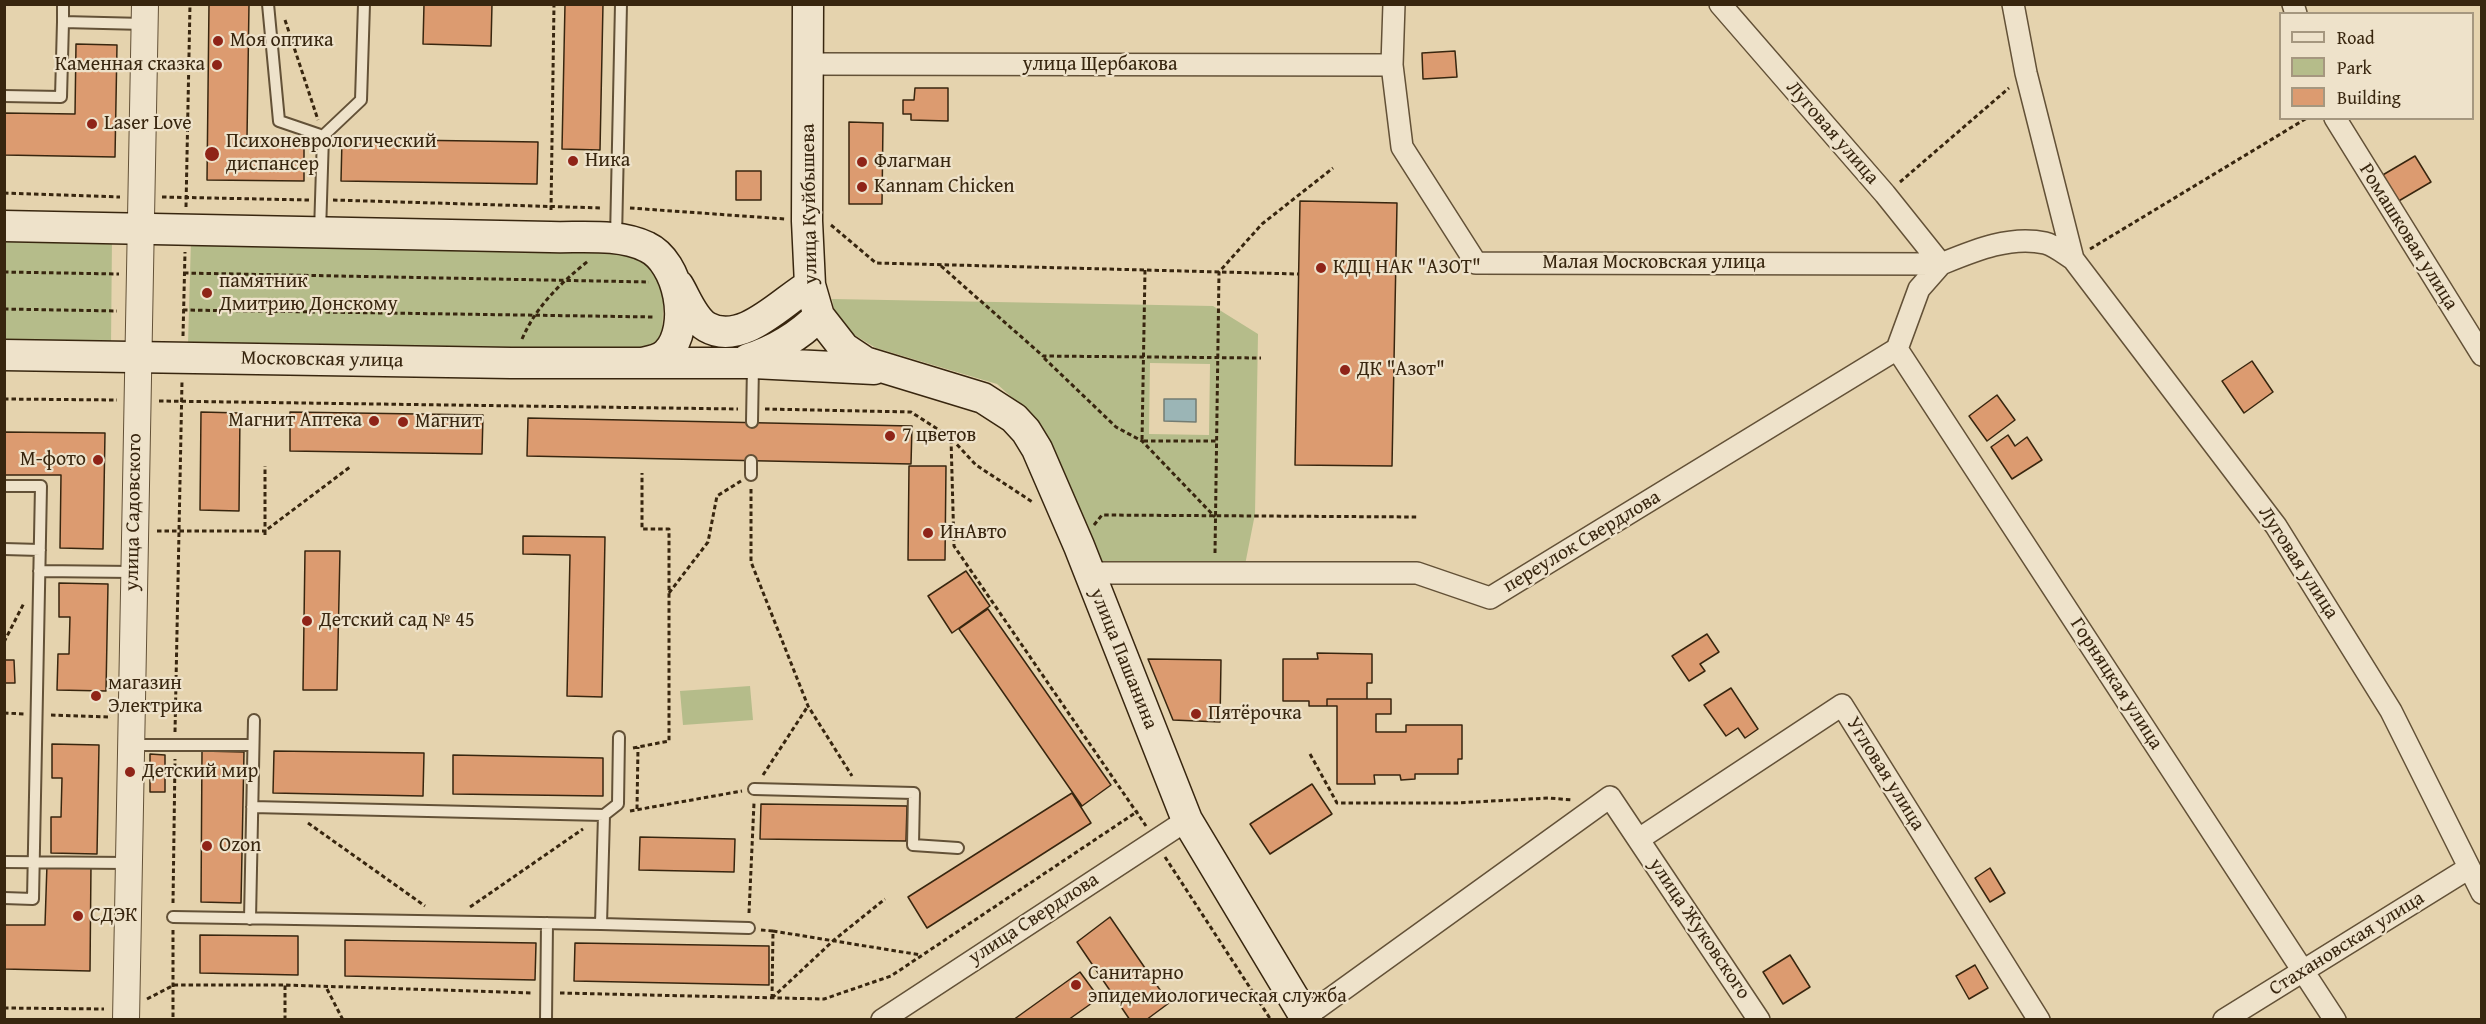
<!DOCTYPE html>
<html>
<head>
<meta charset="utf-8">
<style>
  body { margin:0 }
  #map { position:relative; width:2486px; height:1024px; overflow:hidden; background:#e5d3ae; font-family:"Gentium Book Plus",serif }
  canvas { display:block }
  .frame { position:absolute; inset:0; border:6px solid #38260f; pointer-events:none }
  .legend { position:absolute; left:2279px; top:12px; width:195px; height:108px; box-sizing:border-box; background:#eee2ca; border:2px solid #a5977f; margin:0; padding:8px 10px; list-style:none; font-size:18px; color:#38260f }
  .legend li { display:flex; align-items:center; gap:12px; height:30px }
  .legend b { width:30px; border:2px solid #a5977f }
</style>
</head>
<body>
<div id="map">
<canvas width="2486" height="1024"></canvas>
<div class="frame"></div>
<ul class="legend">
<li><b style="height:8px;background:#eee2ca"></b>Road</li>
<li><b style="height:16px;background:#b5bc8a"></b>Park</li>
<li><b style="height:16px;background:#dc9b70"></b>Building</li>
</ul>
</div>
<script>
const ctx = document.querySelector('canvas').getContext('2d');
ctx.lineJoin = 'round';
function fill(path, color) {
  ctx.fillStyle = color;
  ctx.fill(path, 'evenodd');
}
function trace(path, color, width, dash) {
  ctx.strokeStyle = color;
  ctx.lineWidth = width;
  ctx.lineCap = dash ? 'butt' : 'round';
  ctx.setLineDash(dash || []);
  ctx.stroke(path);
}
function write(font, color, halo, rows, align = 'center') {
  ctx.font = font + ' "Gentium Book Plus",serif';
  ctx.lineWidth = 4.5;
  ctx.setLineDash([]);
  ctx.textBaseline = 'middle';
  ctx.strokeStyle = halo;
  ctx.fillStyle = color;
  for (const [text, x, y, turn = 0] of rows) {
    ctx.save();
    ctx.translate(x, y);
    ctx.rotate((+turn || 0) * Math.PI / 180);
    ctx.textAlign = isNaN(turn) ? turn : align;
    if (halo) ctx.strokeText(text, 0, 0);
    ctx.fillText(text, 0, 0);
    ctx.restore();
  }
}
fill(new Path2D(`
  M 5,237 L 112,238 L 111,346 L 5,344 Z
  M 191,240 L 634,250 L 664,275 L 662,344 L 647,351 L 188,344 Z
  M 832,299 L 1213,306 L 1258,334 L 1255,514 L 1244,570 L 1101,567 L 1027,411 L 997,384 L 876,348 L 851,333 L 834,310 ZM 1150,363 L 1210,364 L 1209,435 L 1149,434 Z
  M 750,686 L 753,720 L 683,725 L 680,691 Z`), '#b5bc8a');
const water = new Path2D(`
  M 1164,399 L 1196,399 L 1196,422 L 1164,421 Z`);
fill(water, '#9bb5b6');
trace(water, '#737c73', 1.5);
const building = new Path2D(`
  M 209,4 L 249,4 L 247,138 L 304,139 L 304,181 L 207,180 Z
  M 424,4 L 492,4 L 491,46 L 423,44 Z
  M 565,4 L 603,4 L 600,150 L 562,149 Z
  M 76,44 L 117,45 L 115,157 L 4,155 L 4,113 L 75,114 Z
  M 1455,51 L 1457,77 L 1423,79 L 1422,53 Z
  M 915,88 L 948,88 L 948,121 L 911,120 L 911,114 L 903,114 L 903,100 L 914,100 Z
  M 849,122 L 883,123 L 882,204 L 849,204 Z
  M 342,139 L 538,142 L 537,184 L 341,181 Z
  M 2415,156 L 2431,182 L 2397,202 L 2381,176 Z
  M 736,171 L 761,171 L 761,200 L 736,200 Z
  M 1300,201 L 1397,203 L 1392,466 L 1295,465 Z
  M 2252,361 L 2273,392 L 2244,413 L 2222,381 Z
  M 1997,395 L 2015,420 L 1987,441 L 1969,416 Z
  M 201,412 L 240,413 L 239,511 L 200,510 Z
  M 290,412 L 483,415 L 482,454 L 290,451 Z
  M 528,418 L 912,426 L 911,464 L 527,456 Z
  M 4,432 L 105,433 L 103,549 L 60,548 L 61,475 L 4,475 Z
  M 2008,435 L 2015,446 L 2027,437 L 2042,460 L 2012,479 L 1991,447 Z
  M 909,466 L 946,466 L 945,560 L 908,560 Z
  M 523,536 L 605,537 L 602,697 L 567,696 L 570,555 L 523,554 Z
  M 305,551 L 340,551 L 337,690 L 303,690 Z
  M 966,571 L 990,606 L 952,633 L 928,596 Z
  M 59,583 L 108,584 L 106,691 L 57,690 L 58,654 L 69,654 L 70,617 L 59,617 Z
  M 988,609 L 1111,785 L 1082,806 L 959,629 Z
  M 1707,634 L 1719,652 L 1700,664 L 1705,671 L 1689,681 L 1672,656 Z
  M 1317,653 L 1372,654 L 1372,683 L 1367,683 L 1367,699 L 1327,699 L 1327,706 L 1309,706 L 1309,701 L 1283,701 L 1283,659 L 1318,659 Z
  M 1148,659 L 1221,660 L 1220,722 L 1173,720 Z
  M 4,660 L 14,660 L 15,683 L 4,683 Z
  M 1731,688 L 1758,729 L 1745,738 L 1738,728 L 1726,736 L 1704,705 Z
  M 1327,699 L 1391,699 L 1391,714 L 1376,714 L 1376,732 L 1406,732 L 1406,725 L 1462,725 L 1462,759 L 1458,759 L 1458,774 L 1415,774 L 1415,779 L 1401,780 L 1400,775 L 1374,775 L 1375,784 L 1337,784 L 1337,706 L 1327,706 Z
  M 52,744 L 99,745 L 97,854 L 51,853 L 51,817 L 61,817 L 62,778 L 52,778 Z
  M 202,751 L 244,752 L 241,903 L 201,902 Z
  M 274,751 L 424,753 L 423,796 L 273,793 Z
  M 150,754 L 165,755 L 165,792 L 150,792 Z
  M 453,755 L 603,758 L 603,796 L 453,794 Z
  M 1312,784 L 1332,814 L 1270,854 L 1250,824 Z
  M 1072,793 L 1091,823 L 927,928 L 908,897 Z
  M 761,804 L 907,806 L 906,841 L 760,839 Z
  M 640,837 L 735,839 L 734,872 L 639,870 Z
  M 47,864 L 91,865 L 90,971 L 4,969 L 4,925 L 45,925 Z
  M 1990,868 L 2005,893 L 1990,902 L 1975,878 Z
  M 1110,917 L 1169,1003 L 1146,1020 L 1130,1020 L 1077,942 Z
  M 200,935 L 298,936 L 298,975 L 200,973 Z
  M 345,940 L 536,943 L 535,980 L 345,976 Z
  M 575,943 L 769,946 L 769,985 L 574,981 Z
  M 1790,955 L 1810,987 L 1783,1004 L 1763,972 Z
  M 1975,965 L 1988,988 L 1969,999 L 1956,976 Z
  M 1080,972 L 1099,998 L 1068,1020 L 1013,1020 Z`);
fill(building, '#dc9b70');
trace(building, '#38260f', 1.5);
const service = new Path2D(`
  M 268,4 L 279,121 L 323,136 L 320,232
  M 63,22 L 63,4
  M 4,96 L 61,97 L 63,22 L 144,24
  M 323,136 L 361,100 L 364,4
  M 616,238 L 621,4
  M 752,422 L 753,366
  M 751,475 L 751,461
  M 4,486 L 41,486 L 33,899 L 4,898
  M 4,549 L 40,550
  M 39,571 L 133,572
  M 130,745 L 253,745
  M 754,789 L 914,793 L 913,845 L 958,848
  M 252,807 L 604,815 L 601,924
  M 604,815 L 618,804 L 619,737
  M 4,862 L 128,863
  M 173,917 L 601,924 L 749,928
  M 250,919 L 254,720
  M 546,1020 L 547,923`);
const minor = new Path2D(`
  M 1394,4 L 1392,65 L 1402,147 L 1476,263 L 1941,264 C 1973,251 2010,235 2045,243 C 2054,245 2065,254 2073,259
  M 1720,4 L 1885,194 L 1941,264 L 1919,289 L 1897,349
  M 2013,4 L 2026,73 L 2073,259 L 2276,526 L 2391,711 L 2482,893
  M 2293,4 L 2296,14
  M 808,64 L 1392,65
  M 2335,118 L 2482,355
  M 1897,349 L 2335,1020
  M 1088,573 L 1417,573 L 1490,598 L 1897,349
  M 1639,839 L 1842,705 L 2039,1020
  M 1305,1017 L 1610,797 L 1759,1020
  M 882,1020 L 1187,820
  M 2224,1020 L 2469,868`);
const tertiary = new Path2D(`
  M 126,1020 L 145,4`);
const secondary = new Path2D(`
  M 808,4 L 807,221 L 810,285 L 819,316 L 844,348 L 865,362 L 983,398 L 1014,418 L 1026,431 L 1037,449 L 1079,546 L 1187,820 L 1307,1020
  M 4,226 L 550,237 C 580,238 619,233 647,247 C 679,262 692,327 667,353 C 660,360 652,361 642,363
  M 678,285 C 686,298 693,319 707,327 C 742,347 782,301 810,285
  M 4,355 L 511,363 L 753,363 L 874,369
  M 748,359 C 776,350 798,337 819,316`);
trace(service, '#635137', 14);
trace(minor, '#635137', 24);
trace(tertiary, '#635137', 28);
trace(secondary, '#38260f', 33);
trace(new Path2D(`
  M 285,20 L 318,120
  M 1900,182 L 2009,88
  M 4,193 L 120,197
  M 162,197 L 309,200
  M 333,200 L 602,208
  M 186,207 L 190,4
  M 630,208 L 785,219
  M 551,210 L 554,4
  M 831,225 L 876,263 L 1298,274
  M 2090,249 L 2307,118
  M 941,266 L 1043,356 L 1261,358
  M 1145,270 L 1142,441 L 1216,441
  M 4,272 L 119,274
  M 184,273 L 649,282
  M 4,309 L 117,311
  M 183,310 L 655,317
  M 183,336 L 185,252
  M 522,339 C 537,305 560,284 588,261
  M 1044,358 L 1116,427 L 1142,441 L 1215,517
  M 4,399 L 117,400
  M 159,401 L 738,409
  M 765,409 L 911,412 L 950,437 L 976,465 L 1034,503
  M 951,439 L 954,546 L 1146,826
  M 751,489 L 751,562 L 808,706 L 852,776
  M 1094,525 L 1102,515 L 1417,517
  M 157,531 L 265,531 L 265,466
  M 265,535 L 265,531 L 350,467
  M 1215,553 L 1219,272 L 1262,224 L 1333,168
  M 669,593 L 708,542 L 717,496 L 741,481
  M 4,642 L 24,603
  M 4,713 L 24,714
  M 51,715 L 111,717
  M 175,732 L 182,381
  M 633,748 L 669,741 L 669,529 L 642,529 L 642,473
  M 1310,754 L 1337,803 L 1456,803 L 1548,798 L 1573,800
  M 763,775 L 808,706
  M 637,809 L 638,747
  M 630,811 L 742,791
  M 308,823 L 425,906
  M 1165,857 L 1271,1020
  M 173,903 L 175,759
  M 470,907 L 583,829
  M 749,913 L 754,803
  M 173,930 L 173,1020
  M 761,930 L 773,931 L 772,998
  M 773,931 L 921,955
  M 327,989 L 343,1020
  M 560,993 L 824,999 L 891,976 L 1138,811
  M 772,998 L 834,940 L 885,899
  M 147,999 L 174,985 L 285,985 L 533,993
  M 4,1008 L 104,1009
  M 285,1020 L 285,985`), '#38260f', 3, [4.5, 3]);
trace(service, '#eee2ca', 10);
trace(minor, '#eee2ca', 21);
trace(tertiary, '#eee2ca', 26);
trace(secondary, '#eee2ca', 30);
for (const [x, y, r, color] of [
  [218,41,6,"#8f2418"],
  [217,65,6,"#8f2418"],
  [92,124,6,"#8f2418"],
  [212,154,8,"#8f2418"],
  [573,161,6,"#8f2418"],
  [862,162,6,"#8f2418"],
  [862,187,6,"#8f2418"],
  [1321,268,6,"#8f2418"],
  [207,293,6,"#8f2418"],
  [1345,370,6,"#8f2418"],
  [374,421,6,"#8f2418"],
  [403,422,6,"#8f2418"],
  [890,436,6,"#8f2418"],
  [98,460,6,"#8f2418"],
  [928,533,6,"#8f2418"],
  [307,621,6,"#8f2418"],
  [96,696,6,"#8f2418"],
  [1196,714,6,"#8f2418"],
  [130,772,6,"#8f2418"],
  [207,846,6,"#8f2418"],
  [78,916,6,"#8f2418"],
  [1076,985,6,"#8f2418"]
]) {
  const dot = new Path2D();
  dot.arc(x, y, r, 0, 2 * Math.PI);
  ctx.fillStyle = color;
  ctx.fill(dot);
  trace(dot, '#eee2ca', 2);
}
write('20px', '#38260f', '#eee2ca', [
  ["Моя оптика",230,41],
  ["Каменная сказка",205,65,"right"],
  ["Laser Love",104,124],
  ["Психоневрологический",226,142],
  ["диспансер",226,165],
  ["Ника",585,161],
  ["Флагман",874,162],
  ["Kannam Chicken",874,187],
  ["КДЦ НАК \"АЗОТ\"",1333,268],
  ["памятник",219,282],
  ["Дмитрию Донскому",219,305],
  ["ДК \"Азот\"",1357,370],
  ["Магнит Аптека",362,421,"right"],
  ["Магнит",415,422],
  ["7 цветов",902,436],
  ["М-фото",86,460,"right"],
  ["ИнАвто",940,533],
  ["Детский сад № 45",319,621],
  ["магазин",108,684],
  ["Электрика",108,707],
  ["Пятёрочка",1208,714],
  ["Детский мир",142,772],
  ["Ozon",219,846],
  ["СДЭК",90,916],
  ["Санитарно",1088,974],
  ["эпидемиологическая служба",1088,997]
], 'left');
write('20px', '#38260f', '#eee2ca', [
  ["улица Щербакова",1100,65],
  ["Луговая улица",1832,133,49],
  ["улица Куйбышева",810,204,-91],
  ["Ромашковая улица",2408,237,58],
  ["Малая Московская улица",1654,263],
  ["Московская улица",322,360,1],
  ["улица Садовского",134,512,-89],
  ["переулок Свердлова",1582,542,-31],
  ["Луговая улица",2298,563,57],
  ["улица Пашанина",1123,659,68],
  ["Горняцкая улица",2116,684,57],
  ["Угловая улица",1885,774,58],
  ["улица Свердлова",1034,919,-33],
  ["улица Жуковского",1699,929,56],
  ["Стахановская улица",2347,944,-32]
]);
</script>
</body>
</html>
